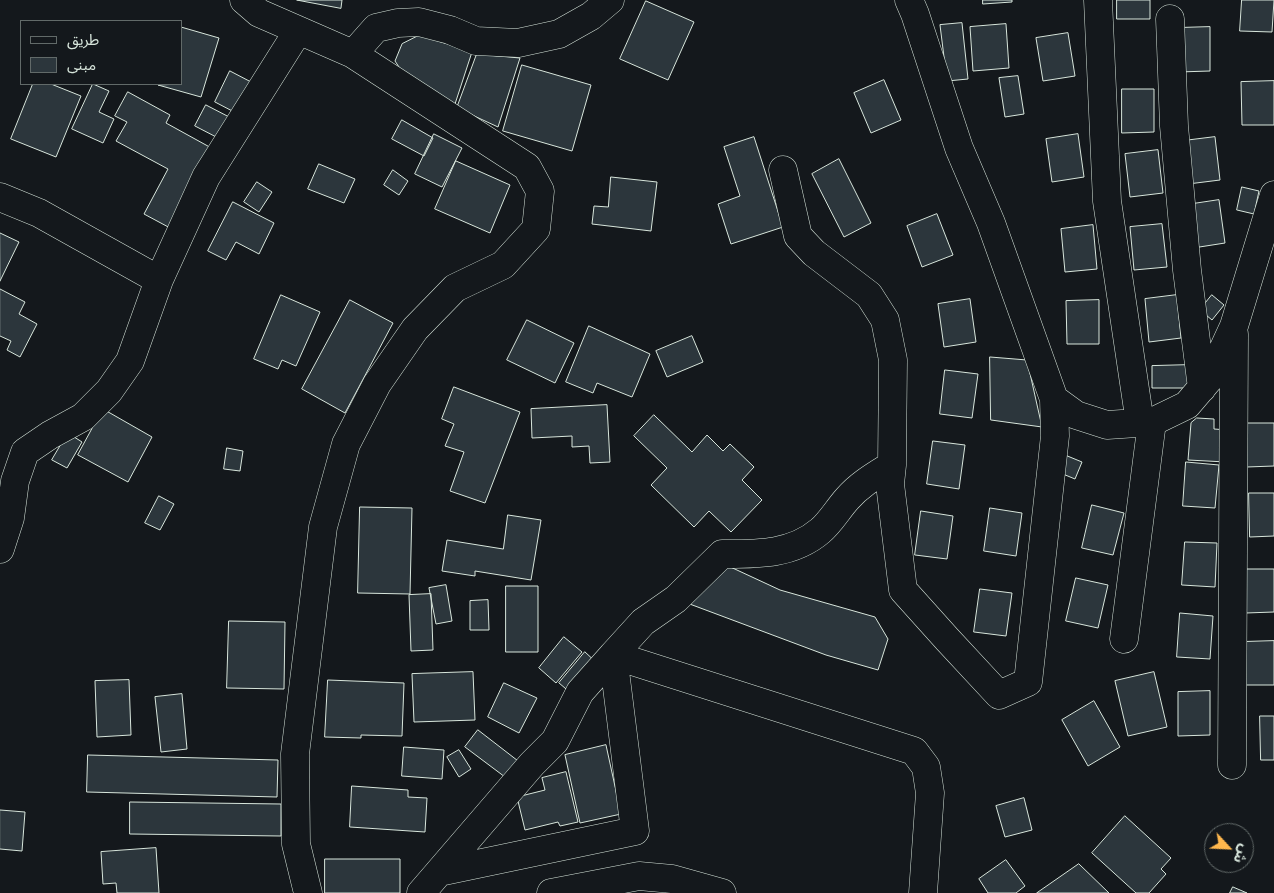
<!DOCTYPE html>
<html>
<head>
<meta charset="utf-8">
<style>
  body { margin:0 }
  #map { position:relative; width:1274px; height:893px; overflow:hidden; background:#14181c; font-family:Manrope,"Noto Sans Arabic",sans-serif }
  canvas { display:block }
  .legend { position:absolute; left:20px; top:20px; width:162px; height:65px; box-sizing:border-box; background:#14181c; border:1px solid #626a69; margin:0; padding:6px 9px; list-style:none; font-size:15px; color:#d8e6dc }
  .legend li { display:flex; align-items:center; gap:10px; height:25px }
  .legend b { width:25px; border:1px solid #626a69 }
  .north { position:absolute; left:1204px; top:823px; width:50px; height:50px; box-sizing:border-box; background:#14181c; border:1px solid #626a69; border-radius:50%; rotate:115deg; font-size:14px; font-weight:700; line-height:20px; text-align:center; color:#d8e6dc }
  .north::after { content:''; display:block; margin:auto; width:18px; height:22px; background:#ffb74d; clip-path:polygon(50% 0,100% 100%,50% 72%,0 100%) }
</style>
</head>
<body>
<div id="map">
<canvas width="1274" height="893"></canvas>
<ul class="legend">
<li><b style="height:6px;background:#14181c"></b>طريق</li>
<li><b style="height:14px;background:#2c363c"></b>مبنى</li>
</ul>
<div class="north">ش</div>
</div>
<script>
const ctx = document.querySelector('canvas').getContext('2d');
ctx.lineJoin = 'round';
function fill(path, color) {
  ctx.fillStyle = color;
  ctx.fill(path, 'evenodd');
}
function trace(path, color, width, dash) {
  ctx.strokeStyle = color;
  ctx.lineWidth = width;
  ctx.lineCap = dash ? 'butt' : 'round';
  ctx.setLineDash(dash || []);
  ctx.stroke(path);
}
const building = new Path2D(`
  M 297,0 L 342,0 L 341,8 Z
  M 983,0 L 1012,0 L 1012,2 L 983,4 Z
  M 1117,0 L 1150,0 L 1150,19 L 1117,19 Z
  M 1242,0 L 1274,0 L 1272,32 L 1240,31 Z
  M 646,1 L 694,22 L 668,80 L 620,59 Z
  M 962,23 L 968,79 L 947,81 L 940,25 Z
  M 1006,24 L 1009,68 L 973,71 L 970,27 Z
  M 181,27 L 219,38 L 201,97 L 158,85 L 181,84 Z
  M 1210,27 L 1210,71 L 1178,72 L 1177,28 Z
  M 1068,33 L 1075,76 L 1043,81 L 1036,38 Z
  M 420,35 L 472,52 L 455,104 L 405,76 L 395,61 L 402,44 Z
  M 477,54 L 520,58 L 498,127 L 457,108 Z
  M 522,65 L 591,85 L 572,151 L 503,131 Z
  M 230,71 L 253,83 L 238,114 L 215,102 Z
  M 1018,76 L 1024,114 L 1005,117 L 999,78 Z
  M 884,80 L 901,120 L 871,133 L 854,93 Z
  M 1274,81 L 1274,125 L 1242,125 L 1241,82 Z
  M 33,84 L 51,84 L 81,96 L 56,157 L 11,139 Z
  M 93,84 L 109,91 L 99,112 L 114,119 L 103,143 L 72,129 Z
  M 1122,89 L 1154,89 L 1154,132 L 1122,133 Z
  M 128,92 L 170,115 L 166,123 L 215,150 L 172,229 L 144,214 L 168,169 L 116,141 L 127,122 L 115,116 Z
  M 206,105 L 233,119 L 222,140 L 195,126 Z
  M 402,120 L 433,138 L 424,156 L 392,139 Z
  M 434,134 L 462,148 L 442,187 L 415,174 Z
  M 1078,134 L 1084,177 L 1052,182 L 1046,139 Z
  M 754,137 L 783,227 L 731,244 L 718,204 L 740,196 L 724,147 Z
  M 1215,137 L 1220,180 L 1188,184 L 1183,141 Z
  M 1158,150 L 1163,193 L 1130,197 L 1125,154 Z
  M 839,159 L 871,223 L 844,237 L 812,174 Z
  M 456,161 L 510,185 L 490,233 L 435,209 Z
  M 319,164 L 355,179 L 344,203 L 308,189 Z
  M 393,170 L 408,181 L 399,195 L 384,185 Z
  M 611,177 L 657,182 L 651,231 L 592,224 L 594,206 L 608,207 Z
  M 257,182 L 272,192 L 259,212 L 244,202 Z
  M 1242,187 L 1259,191 L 1254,214 L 1237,210 Z
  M 1219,200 L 1225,243 L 1193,248 L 1186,205 Z
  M 233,202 L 274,223 L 259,254 L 236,242 L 226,260 L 208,251 Z
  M 937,214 L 953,255 L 922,267 L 907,226 Z
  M 1162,224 L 1167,267 L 1134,270 L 1130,227 Z
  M 1093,225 L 1097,269 L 1065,272 L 1061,229 Z
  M 0,233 L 19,242 L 0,281 Z
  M 0,289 L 25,302 L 19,314 L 37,324 L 20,357 L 7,350 L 11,341 L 0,336 Z
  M 281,295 L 320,312 L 296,366 L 282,360 L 278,369 L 254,359 Z
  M 1177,295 L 1181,338 L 1149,342 L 1145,299 Z
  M 1212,295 L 1224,305 L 1212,320 L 1200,310 Z
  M 970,299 L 976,342 L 944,347 L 938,304 Z
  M 350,300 L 393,323 L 345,413 L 302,389 Z
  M 1099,300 L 1099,344 L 1067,344 L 1066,301 Z
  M 527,320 L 574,343 L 555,383 L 507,360 Z
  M 589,326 L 650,354 L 632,397 L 597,383 L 593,393 L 566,382 Z
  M 692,336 L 703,362 L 667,377 L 656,351 Z
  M 990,357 L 1027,360 L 1042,427 L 991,420 Z
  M 1190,365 L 1190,388 L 1152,388 L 1152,366 Z
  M 945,370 L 978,374 L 972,418 L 940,414 Z
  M 454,387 L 520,412 L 485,503 L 450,491 L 464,452 L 445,446 L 454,424 L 442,419 Z
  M 607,405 L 610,462 L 590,463 L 589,446 L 572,447 L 572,436 L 532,438 L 531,409 Z
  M 103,409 L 152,437 L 128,482 L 78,455 Z
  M 654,415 L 692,452 L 707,435 L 723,451 L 730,444 L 754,467 L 742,480 L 762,500 L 731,532 L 709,511 L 694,527 L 651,485 L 667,468 L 634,436 Z
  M 1197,418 L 1214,419 L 1214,429 L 1228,430 L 1226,462 L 1188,460 L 1191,423 Z
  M 1246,423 L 1274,423 L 1274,466 L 1247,467 Z
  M 68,433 L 82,442 L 67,468 L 52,460 Z
  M 933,441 L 965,445 L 959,489 L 927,484 Z
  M 227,448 L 243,451 L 240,471 L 224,469 Z
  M 1065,455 L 1082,462 L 1075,479 L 1058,472 Z
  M 1186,462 L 1219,465 L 1215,508 L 1183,506 Z
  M 1249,493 L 1274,493 L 1274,536 L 1250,537 Z
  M 159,496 L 174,504 L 160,530 L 145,523 Z
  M 1092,505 L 1124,513 L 1113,555 L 1082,548 Z
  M 360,507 L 412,508 L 410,594 L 358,593 Z
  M 990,508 L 1022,513 L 1016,556 L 984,551 Z
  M 921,511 L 953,516 L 947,559 L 915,555 Z
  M 508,515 L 541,520 L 531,580 L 475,571 L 475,576 L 442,571 L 447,540 L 503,549 Z
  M 1185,542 L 1217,543 L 1215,587 L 1182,585 Z
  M 724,564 L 780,590 L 875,617 L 888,639 L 878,670 L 826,655 L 687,603 Z
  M 1245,569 L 1274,569 L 1274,612 L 1246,613 Z
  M 1076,578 L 1108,585 L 1098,628 L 1066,621 Z
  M 446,585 L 452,621 L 436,624 L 429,588 Z
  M 506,586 L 538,586 L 538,652 L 506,652 Z
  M 980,589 L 1012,593 L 1006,636 L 974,632 Z
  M 431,594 L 433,650 L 411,651 L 409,595 Z
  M 488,600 L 489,630 L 470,630 L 470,601 Z
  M 1180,613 L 1213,616 L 1210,659 L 1177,657 Z
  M 229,621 L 285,622 L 284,689 L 227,688 Z
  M 564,637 L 582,652 L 556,683 L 539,668 Z
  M 1274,641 L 1274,685 L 1242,685 L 1242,642 Z
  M 585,652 L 598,664 L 572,694 L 559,683 Z
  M 473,672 L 475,720 L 414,722 L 412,674 Z
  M 1154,672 L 1167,727 L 1128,736 L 1115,681 Z
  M 129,680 L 131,735 L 97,737 L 95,681 Z
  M 328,680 L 404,683 L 402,736 L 361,735 L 361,738 L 325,737 Z
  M 504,683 L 537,698 L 519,733 L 488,717 Z
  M 1210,691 L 1210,735 L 1178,736 L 1178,692 Z
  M 182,694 L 187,749 L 161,752 L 155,697 Z
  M 1094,701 L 1120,747 L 1088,766 L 1062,720 Z
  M 1260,716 L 1274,716 L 1274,760 L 1261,760 Z
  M 478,730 L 522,764 L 509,780 L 465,747 Z
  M 606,745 L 621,814 L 580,823 L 565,755 Z
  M 404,747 L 444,750 L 442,779 L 402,776 Z
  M 459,750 L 471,769 L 459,777 L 447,757 Z
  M 88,755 L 278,760 L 277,797 L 87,792 Z
  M 566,772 L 578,822 L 560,826 L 558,822 L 525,830 L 517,797 L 545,790 L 542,778 Z
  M 352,786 L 408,790 L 408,797 L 427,798 L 425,832 L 350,827 Z
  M 1024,798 L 1032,830 L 1005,837 L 996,806 Z
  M 130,802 L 281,804 L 281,836 L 130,834 Z
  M 0,810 L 25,812 L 22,851 L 0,849 Z
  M 1125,816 L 1171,858 L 1161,869 L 1166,874 L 1149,893 L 1136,893 L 1092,853 Z
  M 156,848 L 159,893 L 117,893 L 116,883 L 103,884 L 101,852 Z
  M 325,859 L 400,859 L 400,893 L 325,893 Z
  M 1006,860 L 1025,886 L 1016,893 L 988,893 L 979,879 Z
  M 1079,864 L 1109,893 L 1037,893 Z
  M 1233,887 L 1247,893 L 1230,893 Z`);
fill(building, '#2c363c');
trace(building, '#d8e6dc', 1);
const minor = new Path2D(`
  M 244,0 L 259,13 L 353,54 L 527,167 L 540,191 L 536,229 L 503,265 L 455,288 L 415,329 L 377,384 L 346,444 L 323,527 L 295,754 L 296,844 L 308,893
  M 909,0 L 915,14 L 959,148 L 991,223 L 1054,399 L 1076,415 L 1107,425 L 1152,422 L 1187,405 L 1210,378 L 1234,326 L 1274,195
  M 1098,0 L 1107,201 L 1140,423
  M 1170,19 L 1174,126 L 1187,270 L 1202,388
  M 353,54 L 376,28 L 398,23 L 419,22 L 450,30 L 476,41 L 518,43 L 559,34 L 591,16 L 610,0
  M 783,170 L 798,236 L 814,253 L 869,295 L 885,320 L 893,360 L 892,465 L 890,484 L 903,590 L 947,639 L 999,695 L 1028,682 L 1055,436 L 1054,399
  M 0,197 L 39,213 L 159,280
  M 0,549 L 10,518 L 15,481 L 25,452 L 50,435 L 83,417 L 109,391 L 130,361 L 159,280 L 206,177 L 298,31
  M 1124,639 L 1152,422
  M 1232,765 L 1234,334
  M 439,872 L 635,831 L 613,655 L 643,622 L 676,599 L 722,554 C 756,554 792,555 820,531 C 830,523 838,509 847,499 C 860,484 876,475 892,465
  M 421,893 L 532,764 L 555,741 L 580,692 L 613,655 L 914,751 L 926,767 L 930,793 L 923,893
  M 551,893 L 639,876 L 672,879 L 722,893`);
trace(minor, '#d8e6dc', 29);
trace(minor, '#14181c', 28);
</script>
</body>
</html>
